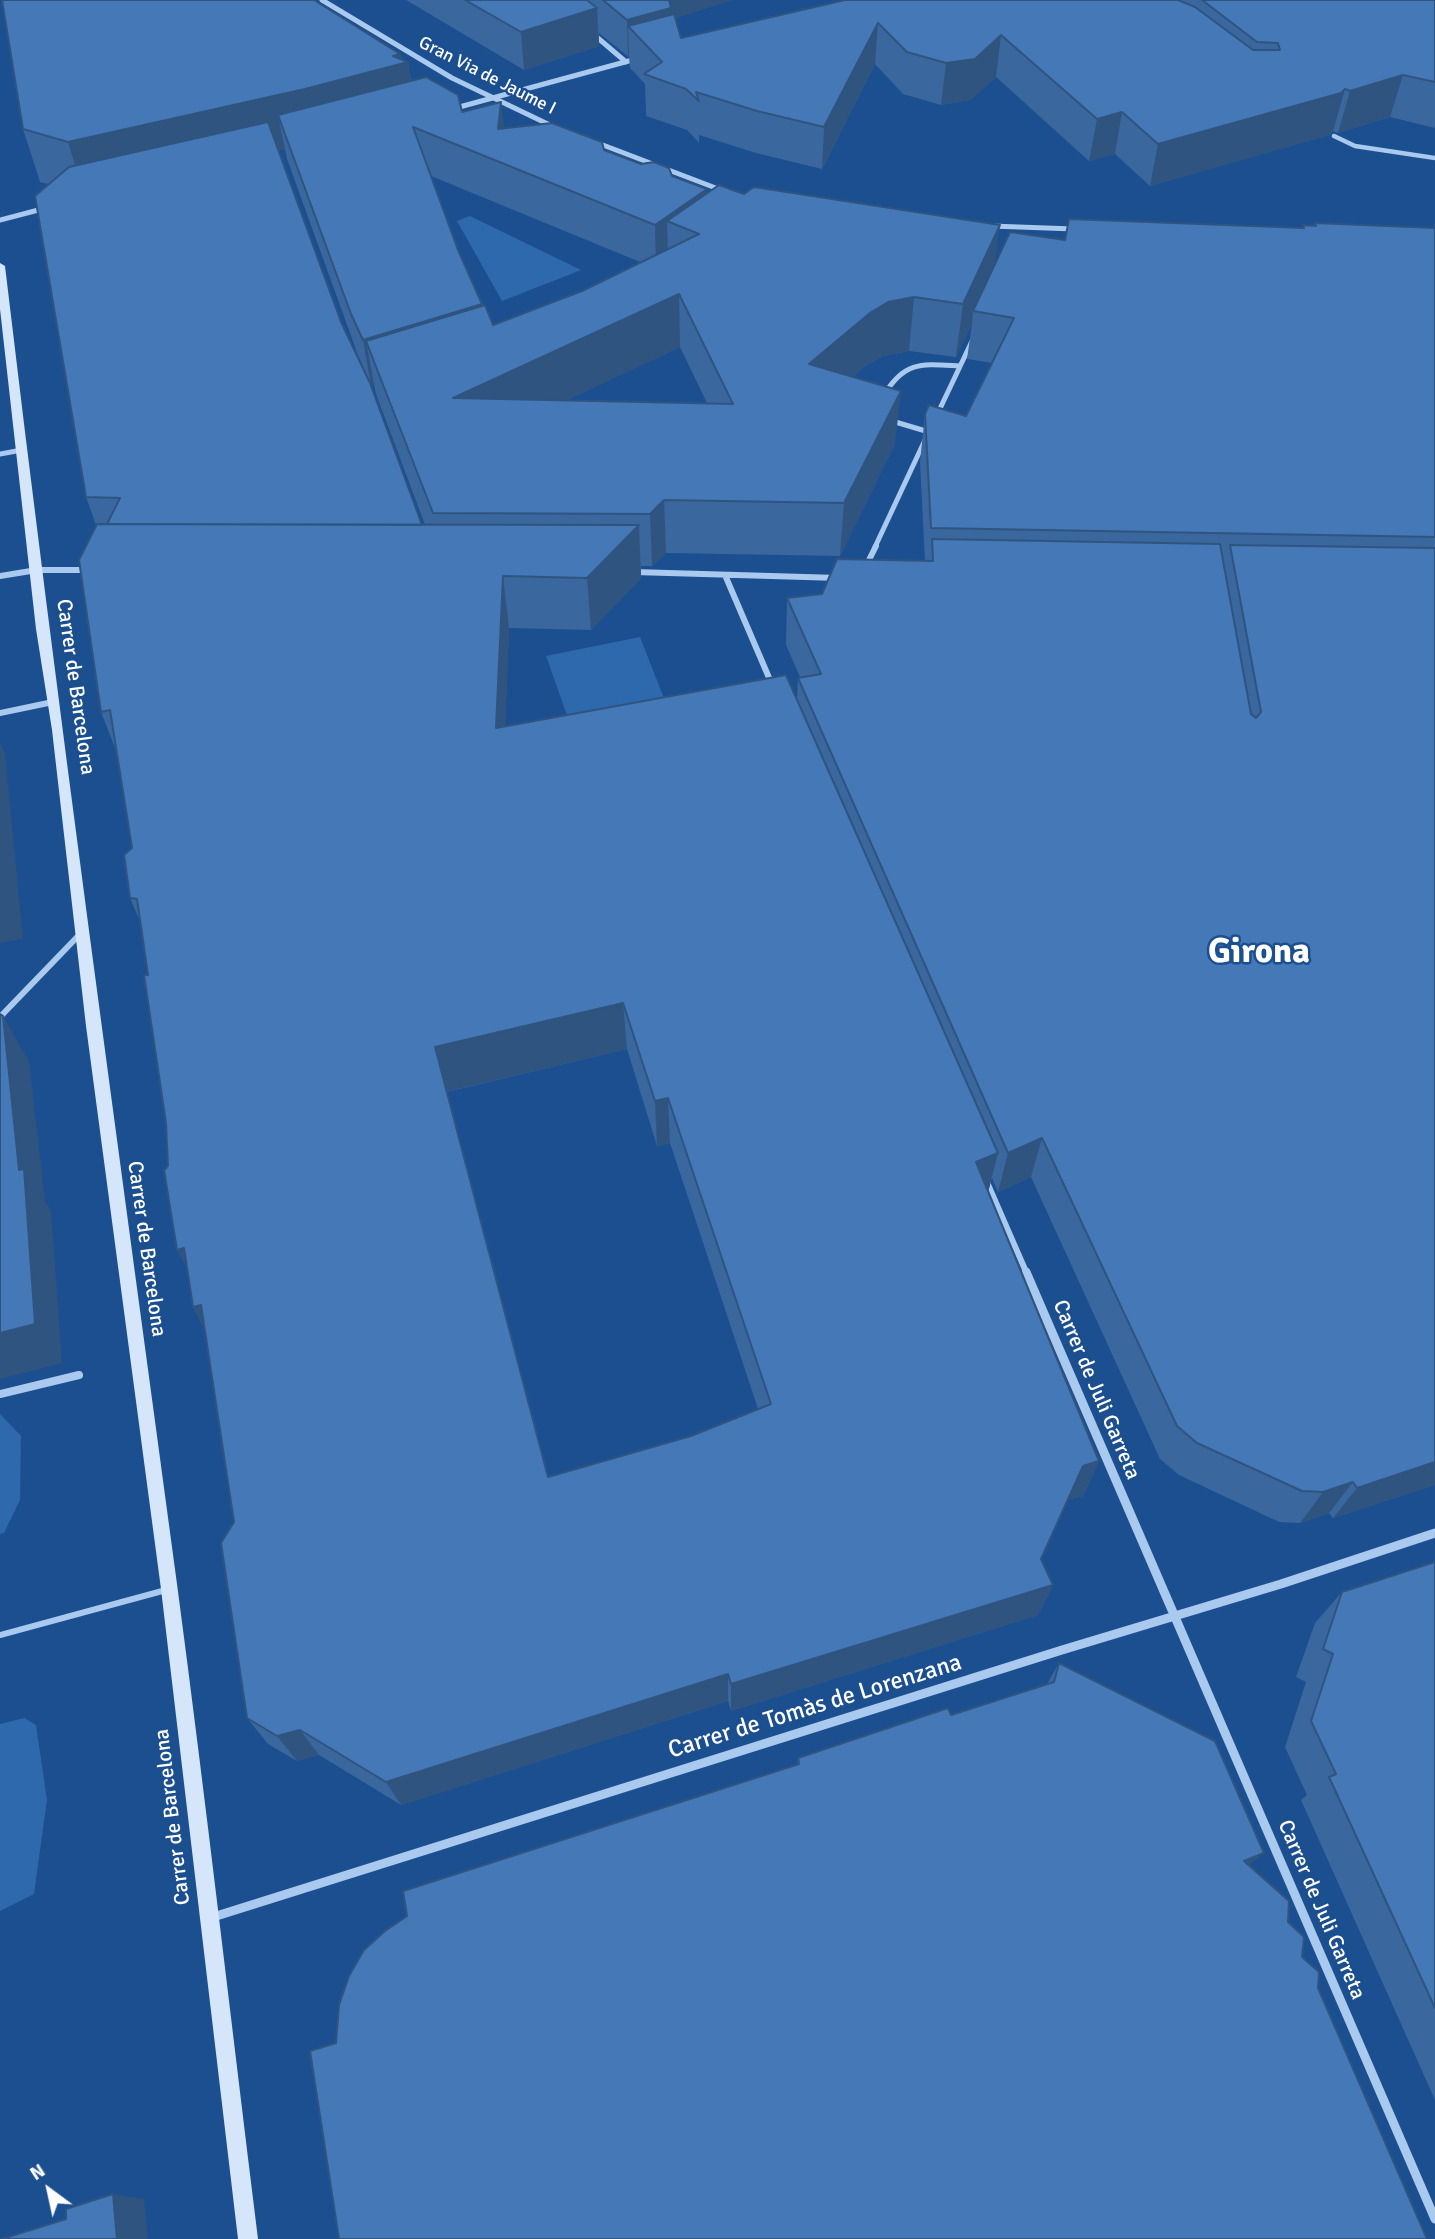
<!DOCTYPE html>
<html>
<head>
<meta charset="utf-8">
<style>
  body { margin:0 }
  #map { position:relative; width:1435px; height:2239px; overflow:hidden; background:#1b4f8f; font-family:Signika,sans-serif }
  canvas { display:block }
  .north { position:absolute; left:14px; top:2155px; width:70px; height:70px; -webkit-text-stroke:5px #1b4f8f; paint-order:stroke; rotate:327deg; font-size:19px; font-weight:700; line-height:28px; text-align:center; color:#fff }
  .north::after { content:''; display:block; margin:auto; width:24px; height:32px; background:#fff; clip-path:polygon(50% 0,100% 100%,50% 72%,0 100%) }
</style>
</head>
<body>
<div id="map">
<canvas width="1435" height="2239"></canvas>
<div class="north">N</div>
</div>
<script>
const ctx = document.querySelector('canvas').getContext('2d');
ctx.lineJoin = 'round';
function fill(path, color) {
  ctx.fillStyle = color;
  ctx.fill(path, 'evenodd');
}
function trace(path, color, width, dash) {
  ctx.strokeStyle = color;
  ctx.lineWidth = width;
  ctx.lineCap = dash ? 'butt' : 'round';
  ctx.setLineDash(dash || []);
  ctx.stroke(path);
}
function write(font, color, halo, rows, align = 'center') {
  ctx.font = font + ' Signika,sans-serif';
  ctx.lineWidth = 5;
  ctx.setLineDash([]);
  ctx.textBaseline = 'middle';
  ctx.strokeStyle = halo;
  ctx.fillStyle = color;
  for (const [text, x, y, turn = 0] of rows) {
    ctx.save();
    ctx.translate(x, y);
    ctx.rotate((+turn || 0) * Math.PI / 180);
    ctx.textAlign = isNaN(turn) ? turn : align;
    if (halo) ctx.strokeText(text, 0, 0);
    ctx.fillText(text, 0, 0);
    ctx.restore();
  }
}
fill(new Path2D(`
  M 470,216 L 581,270 L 502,301 L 457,221 Z
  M 640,637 L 689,762 L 591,783 L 546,656 Z
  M 0,1414 L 21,1436 L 20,1500 L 4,1533 L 0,1534 Z
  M 24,1718 L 36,1725 L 47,1800 L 34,1894 L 0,1911 L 0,1724 Z`), '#2e69ad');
trace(new Path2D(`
  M 0,1635 L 166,1590`), '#a9c9ee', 6);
trace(new Path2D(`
  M 1334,136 L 1355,146 L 1435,158`), '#a9c9ee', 4.5);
trace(new Path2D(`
  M 0,1394 L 79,1375`), '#a9c9ee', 8);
trace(new Path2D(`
  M 322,0 L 452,78 L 554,127
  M 592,33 L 626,62
  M 452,109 L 636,59
  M 595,142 L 721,190
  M 0,220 L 46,208
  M 991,226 L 1074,229
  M 884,395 C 905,360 923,364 960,366
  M 936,417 L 973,339
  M 892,421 L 929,432
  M 0,454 L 22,450
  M 875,547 L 925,440`), '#a9c9ee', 5);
trace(new Path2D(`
  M 866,566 L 876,546
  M 634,572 L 839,578
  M 725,575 L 773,687
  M 0,576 L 37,570 L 90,570
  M 0,713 L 53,702
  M 0,1017 L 82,932
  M 986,1180 L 1027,1274`), '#a9c9ee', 6);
trace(new Path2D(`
  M 1026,1272 L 1435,2219
  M 210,1918 L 1062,1650 L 1281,1584 L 1435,1533`), '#a9c9ee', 9);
fill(new Path2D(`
  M 0,263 L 5,266 C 57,706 118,1145 177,1584 C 206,1802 231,2021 258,2239 L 238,2239 L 161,1589 L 86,1026 L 52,730 L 36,629 L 0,309 Z`), '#d6e6fa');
fill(new Path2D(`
  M 406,0 L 732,0 L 675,18 L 681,38 L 845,0 L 1435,0 L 1435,128 L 1390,117 L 1338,133 L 1333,131 L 1329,135 L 1150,186 L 1115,154 L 1089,161 L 996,77 L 970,100 L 941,105 L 903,94 L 875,64 L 822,169 L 756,153 L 699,135 L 699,143 L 687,130 L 646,116 L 645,84 L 630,68 L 629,57 L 599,33 L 599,46 L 524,70 Z
  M 400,54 L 401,59 L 408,62 L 411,81 L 462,112 L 504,129 L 604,150 L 672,176 L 707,193 L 744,194 L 995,266 L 1065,240 L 1302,228 L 1303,225 L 1314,226 L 1315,223 L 1435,228 L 1435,1485 L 1333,1518 L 1329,1513 L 1300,1523 L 1279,1522 L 1179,1475 L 1160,1459 L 1031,1177 L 998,1192 L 992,1178 L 988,1192 L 1099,1461 L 1083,1496 L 1067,1500 L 1041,1559 L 1053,1585 L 1038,1615 L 731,1711 L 728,1701 L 401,1805 L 319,1755 L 297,1761 L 268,1744 L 247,1718 L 234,1522 L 205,1330 L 193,1307 L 187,1269 L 168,1166 L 166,1123 L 148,975 L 140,921 L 130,898 L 132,848 L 117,753 L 101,712 L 96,525 L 86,497 L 48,184 L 40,182 L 23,129 ZM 285,149 L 287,159 L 359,358 L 371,385 L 374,384 L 376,394 L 425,525 L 422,525 L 341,322 L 279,150 ZM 431,176 L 640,262 L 582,291 L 493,325 L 482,306 L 458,250 ZM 972,324 L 967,359 L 992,363 L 966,416 L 925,414 L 920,462 L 925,561 L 822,594 L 787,598 L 786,645 L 800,677 L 798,678 L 797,699 L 505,727 L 509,628 L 591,630 L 641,578 L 641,566 L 652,566 L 666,553 L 840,556 L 895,444 L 853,377 L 865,366 L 883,356 L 909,351 L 956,357 ZM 680,347 L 707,403 L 567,400 ZM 627,1049 L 657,1146 L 670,1143 L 758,1409 L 691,1436 L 548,1477 L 447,1092 Z
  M 1435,1562 L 1435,2100 L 1301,1800 L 1307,1795 L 1285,1747 L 1306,1682 L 1296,1677 L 1315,1623 L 1342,1592 Z
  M 1059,1663 L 1249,1866 L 1288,1922 L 1302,1957 L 1318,1988 L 336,2043 L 797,1765 L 798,1758 L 951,1715 L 1047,1684 Z`), '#3a679d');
fill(new Path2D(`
  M 664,0 L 732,0 L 671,20 L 628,26 L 629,57 L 628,57 L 627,20 Z
  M 597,8 L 599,46 L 524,70 L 521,32 Z
  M 878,23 L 875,64 L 822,169 L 824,127 Z
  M 1001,35 L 996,77 L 970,100 L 941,105 L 946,63 Z
  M 400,54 L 402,64 L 408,62 L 415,115 L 278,115 L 285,149 L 84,195 L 68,142 Z
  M 1403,75 L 1390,117 L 1338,133 L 1350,91 Z
  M 1345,89 L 1333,131 L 1329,135 L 1150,186 L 1158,144 Z
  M 501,102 L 506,146 L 498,129 Z
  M 1122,112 L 1115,154 L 1089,161 L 1097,119 Z
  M 707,189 L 708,233 L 699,234 L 667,221 L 668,261 L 656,269 L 655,225 Z
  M 1000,225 L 993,278 L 973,311 L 972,324 L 956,357 L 963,304 Z
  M 679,294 L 680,347 L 460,451 L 453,398 Z
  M 914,297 L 909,351 L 883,356 L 865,366 L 807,417 L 809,364 L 870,313 L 888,302 Z
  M 482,304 L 487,348 L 366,341 L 374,384 L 371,385 L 363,340 Z
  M 901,391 L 895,444 L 840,556 L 844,503 Z
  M 664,500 L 666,553 L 652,566 L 650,514 Z
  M 639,525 L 641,578 L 591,630 L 587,578 Z
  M 503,576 L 509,628 L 503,779 L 496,728 Z
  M 0,742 L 5,754 L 23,939 L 0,943 Z
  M 623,1003 L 627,1049 L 445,1092 L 435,1047 Z
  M 3,1016 L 29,1062 L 45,1201 L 51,1211 L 62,1363 L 0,1379 L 0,1333 L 19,1170 Z
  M 668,1098 L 670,1143 L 657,1146 L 655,1101 Z
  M 1042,1138 L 1031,1177 L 998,1192 L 1008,1153 Z
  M 998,1153 L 987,1196 L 976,1162 Z
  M 184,1248 L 199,1291 L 177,1250 Z
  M 201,1305 L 214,1347 L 193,1307 Z
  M 1099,1461 L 1083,1496 L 1067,1500 L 1083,1466 Z
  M 1435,1462 L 1435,1485 L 1333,1518 L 1357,1488 Z
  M 1353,1482 L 1329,1513 L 1300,1523 L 1323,1492 Z
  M 1053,1585 L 1038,1615 L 731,1711 L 731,1684 Z
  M 728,1674 L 728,1701 L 401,1805 L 386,1782 Z
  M 300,1730 L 319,1755 L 297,1761 L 277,1736 Z
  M 1264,1853 L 1238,1874 L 1244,1861 Z
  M 113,2194 L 144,2199 L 148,2239 L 117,2239 Z`), '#305480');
const building = new Path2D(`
  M 2,0 L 314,0 L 400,54 L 393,56 L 408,62 L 305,89 L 68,142 L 23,129 Z
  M 465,0 L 587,0 L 597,8 L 521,32 Z
  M 603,0 L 669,0 L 671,8 L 627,20 Z
  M 845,0 L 1178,0 L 1195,7 L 1253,50 L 1280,50 L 1278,43 L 1257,42 L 1202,0 L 1435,0 L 1435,82 L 1403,75 L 1350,91 L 1345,89 L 1341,93 L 1158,144 L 1122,112 L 1097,119 L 1001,35 L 975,59 L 946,63 L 907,52 L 878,23 L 824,127 L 757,111 L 696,92 L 699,101 L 686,89 L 644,74 L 662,62 L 628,26 L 674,14 L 681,38 Z
  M 426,77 L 458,95 L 462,112 L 501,102 L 498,129 L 552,123 L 602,142 L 604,150 L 641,164 L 654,162 L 669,168 L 672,176 L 707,189 L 655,225 L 413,127 L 458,250 L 482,304 L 363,340 L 351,314 L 278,115 Z
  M 268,122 L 341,322 L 370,383 L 422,525 L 107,524 L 120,498 L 86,497 L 35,196 L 69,167 Z
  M 719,185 L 744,194 L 754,187 L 1000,225 L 963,304 L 914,297 L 888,302 L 870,313 L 809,364 L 901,391 L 844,503 L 664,500 L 650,514 L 433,513 L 366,341 L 485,305 L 493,325 L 582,291 L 699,234 L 667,221 ZM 679,294 L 733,404 L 453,398 Z
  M 1069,219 L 1304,228 L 1303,225 L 1316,226 L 1315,223 L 1435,228 L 1435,537 L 931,528 L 925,414 L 929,405 L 966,416 L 1014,318 L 973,311 L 1010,232 L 1065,240 Z
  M 97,524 L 639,525 L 587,578 L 503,576 L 496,728 L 786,675 L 998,1153 L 976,1162 L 1099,1461 L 1083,1466 L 1041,1559 L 1053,1585 L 731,1684 L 728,1674 L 386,1782 L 300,1730 L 277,1736 L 247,1718 L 221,1543 L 234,1522 L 201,1305 L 193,1307 L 184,1248 L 177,1250 L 164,1170 L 168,1166 L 166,1123 L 144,975 L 148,975 L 137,899 L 130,898 L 124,855 L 132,848 L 110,710 L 101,712 L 79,560 ZM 623,1003 L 655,1101 L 668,1098 L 771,1404 L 691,1436 L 548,1477 L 435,1047 Z
  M 932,539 L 1220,544 L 1251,714 L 1256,718 L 1261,712 L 1230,545 L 1435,548 L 1435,1462 L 1357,1488 L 1353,1482 L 1323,1492 L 1302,1491 L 1197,1443 L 1177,1426 L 1042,1138 L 1008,1153 L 798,678 L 821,674 L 787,598 L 822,594 L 837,559 L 933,561 Z
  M 0,1014 L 3,1016 L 19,1170 L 24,1169 L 35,1324 L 0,1333 Z
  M 1435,1562 L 1435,2008 L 1329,1777 L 1336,1774 L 1311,1721 L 1333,1654 L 1323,1649 L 1342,1592 Z
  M 1059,1663 L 1215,1741 L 1264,1853 L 1244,1861 L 1289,1901 L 1288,1922 L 1304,1937 L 1302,1957 L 1319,1972 L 1318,1988 L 1427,2239 L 339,2239 L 310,2051 L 336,2043 L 339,2005 L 349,1976 L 364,1950 L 385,1931 L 407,1916 L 403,1891 L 799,1764 L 798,1758 L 948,1708 L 951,1715 L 1054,1682 Z
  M 113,2194 L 117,2239 L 2,2239 L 66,2219 L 66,2209 Z`);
fill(building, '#4478b7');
trace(building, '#305480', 2);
write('18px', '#fff', '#1b4f8f', [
  ["Gran Via de Jaume I",487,76,27]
]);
write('21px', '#fff', '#1b4f8f', [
  ["Carrer de Barcelona",75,687,82],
  ["Carrer de Barcelona",146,1249,82],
  ["Carrer de Juli Garreta",1096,1390,67],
  ["Carrer de Barcelona",173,1817,-97],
  ["Carrer de Juli Garreta",1321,1910,67]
]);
write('24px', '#fff', '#1b4f8f', [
  ["Carrer de Tomàs de Lorenzana",815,1707,-17]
]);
write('bold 35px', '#fff', '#1b4f8f', [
  ["Girona",1259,953]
]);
</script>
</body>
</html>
